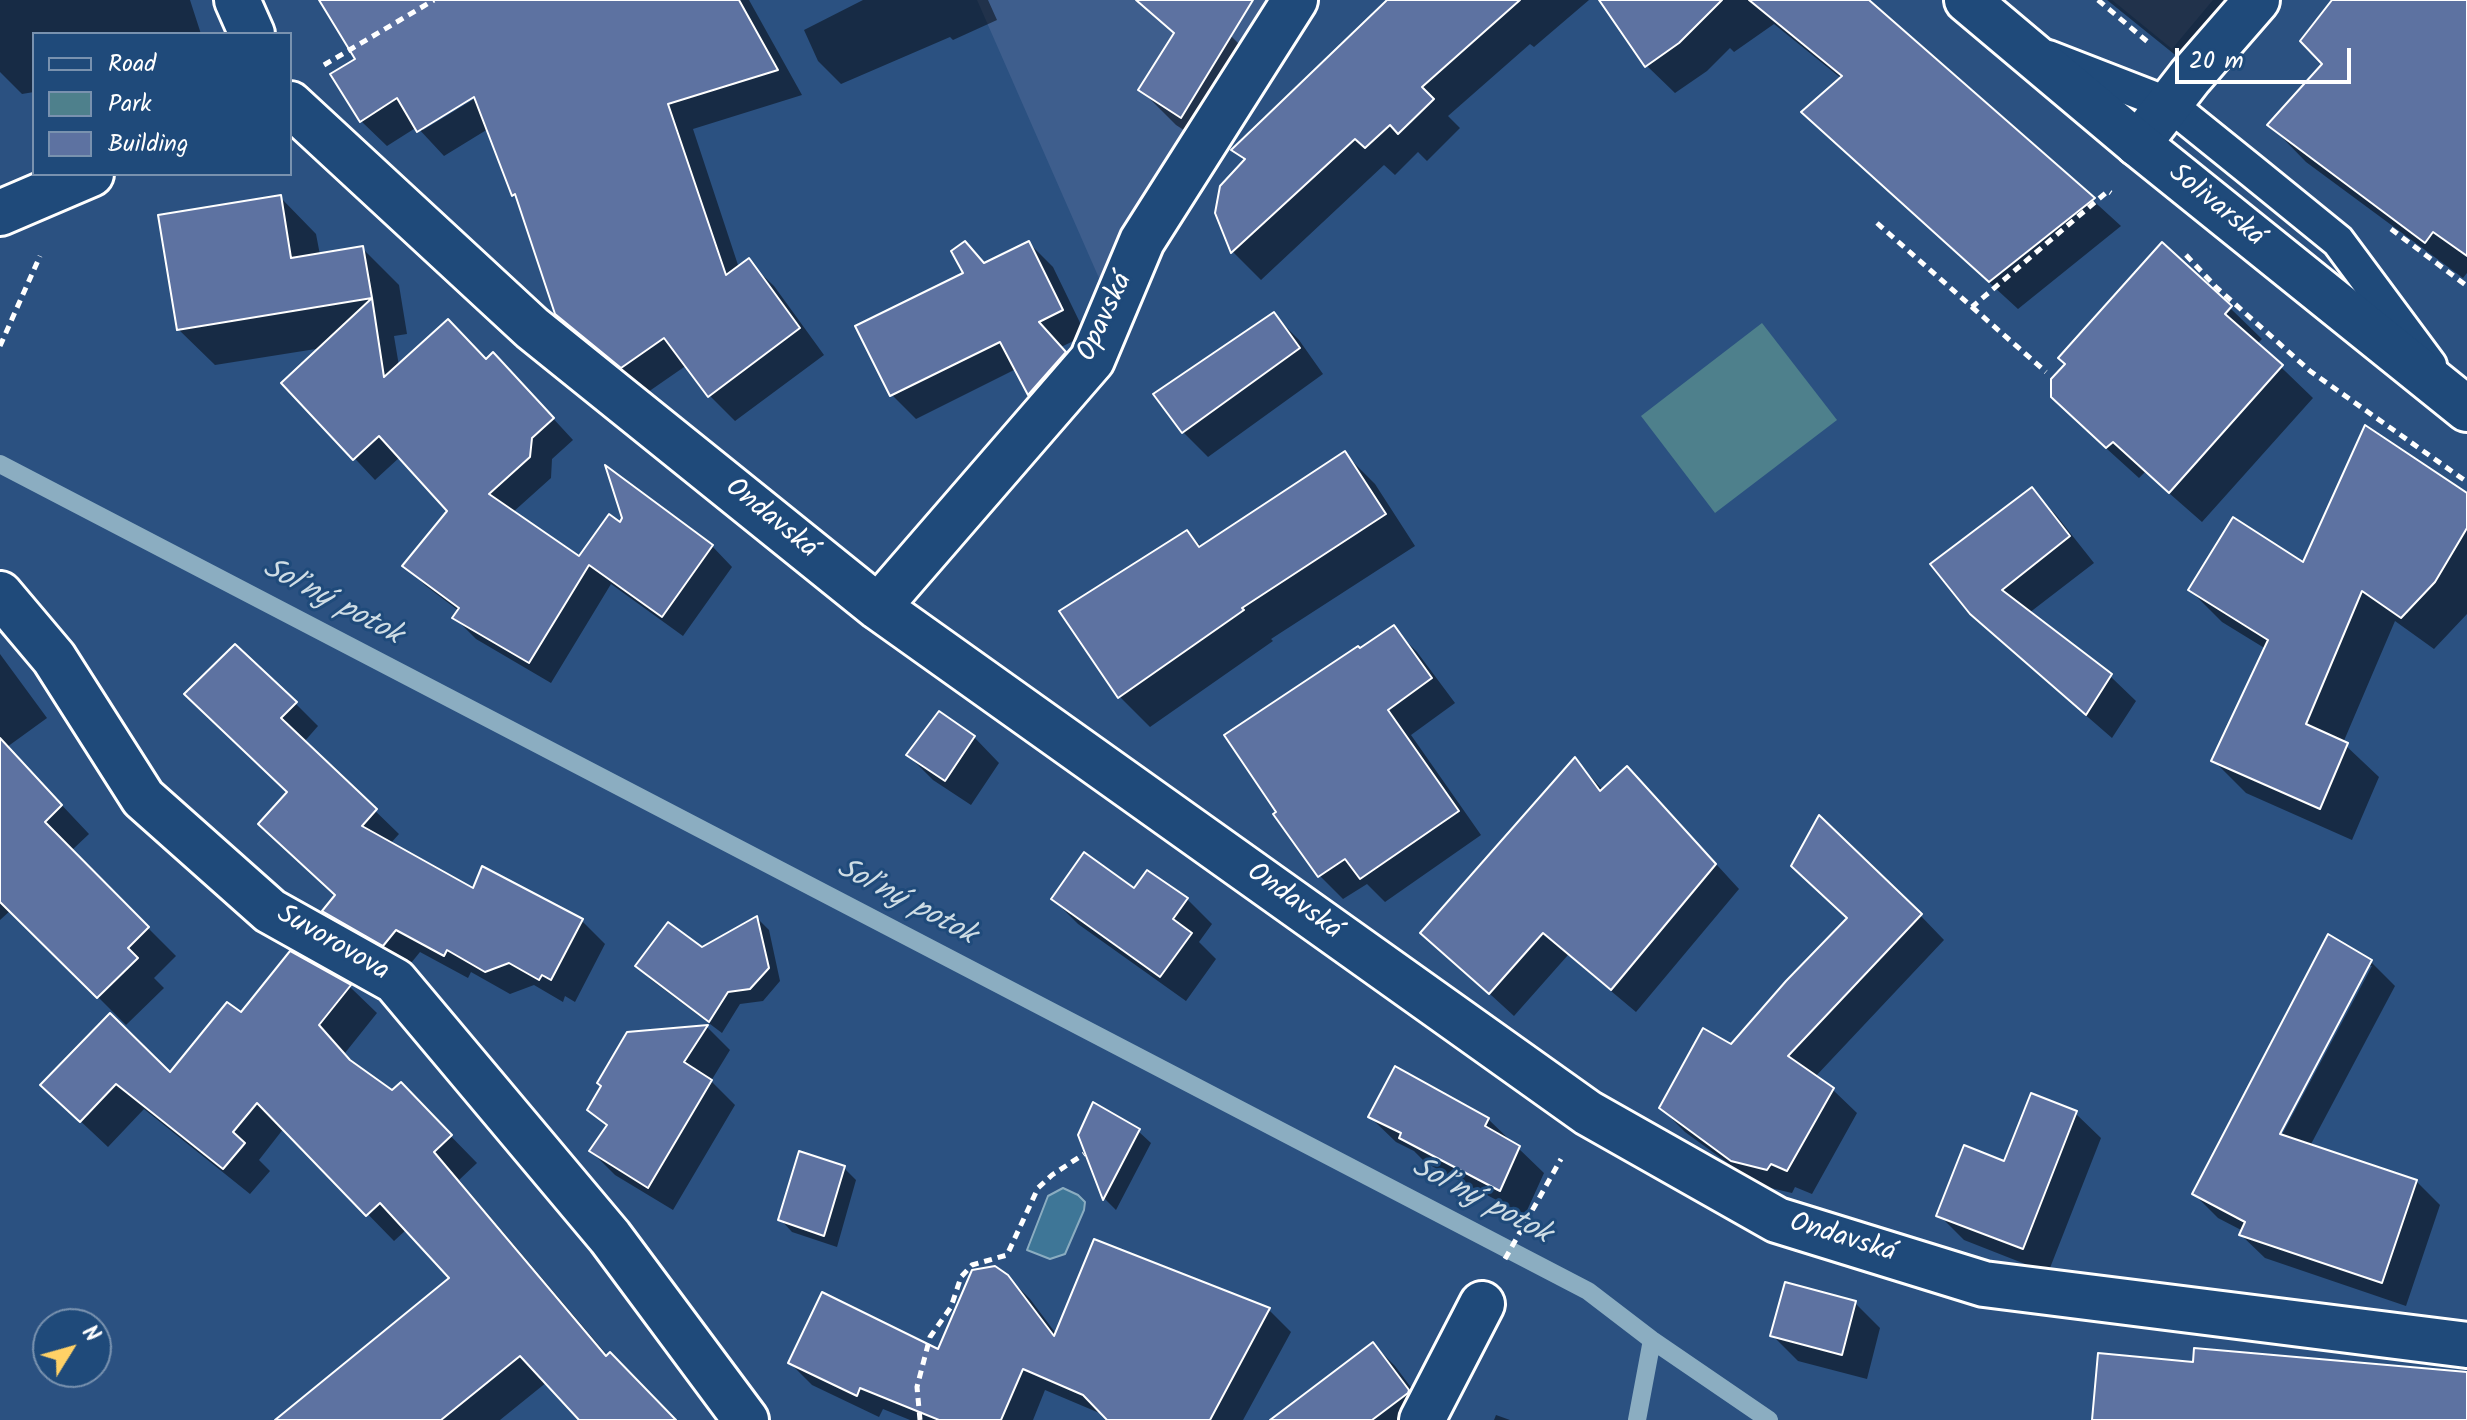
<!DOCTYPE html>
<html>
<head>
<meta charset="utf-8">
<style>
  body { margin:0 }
  #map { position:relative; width:2467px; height:1420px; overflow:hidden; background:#2b5181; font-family:Kalam,sans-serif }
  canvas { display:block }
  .legend { position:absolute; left:32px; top:32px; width:260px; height:144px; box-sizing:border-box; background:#1f4a7a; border:2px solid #7992af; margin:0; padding:10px 14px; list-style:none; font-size:24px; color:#fff }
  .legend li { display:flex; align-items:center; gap:16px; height:40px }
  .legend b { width:40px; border:2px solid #7992af }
  .north { position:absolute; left:32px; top:1308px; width:80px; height:80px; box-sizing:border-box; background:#1f4a7a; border:2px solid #7992af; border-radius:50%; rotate:53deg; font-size:22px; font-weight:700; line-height:32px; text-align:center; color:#fff }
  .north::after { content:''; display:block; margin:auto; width:28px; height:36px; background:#ffd166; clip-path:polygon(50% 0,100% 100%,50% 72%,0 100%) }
  .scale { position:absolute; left:2175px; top:48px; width:176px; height:36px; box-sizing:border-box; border:4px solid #fff; border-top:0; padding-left:10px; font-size:24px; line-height:28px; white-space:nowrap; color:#fff; -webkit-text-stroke:6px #1f4a7a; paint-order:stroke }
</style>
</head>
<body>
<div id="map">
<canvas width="2467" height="1420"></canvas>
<ul class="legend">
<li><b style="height:10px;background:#1f4a7a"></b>Road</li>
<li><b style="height:22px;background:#4e808c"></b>Park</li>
<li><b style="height:22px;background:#5d72a1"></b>Building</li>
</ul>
<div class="north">N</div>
<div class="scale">20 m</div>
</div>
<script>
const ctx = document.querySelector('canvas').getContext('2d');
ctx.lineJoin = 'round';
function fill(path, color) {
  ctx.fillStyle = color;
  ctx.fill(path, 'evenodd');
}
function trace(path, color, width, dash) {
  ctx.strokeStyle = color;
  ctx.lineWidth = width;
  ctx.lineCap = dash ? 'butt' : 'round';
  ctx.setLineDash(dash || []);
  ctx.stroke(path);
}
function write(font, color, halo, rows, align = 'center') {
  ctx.font = font + ' Kalam,sans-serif';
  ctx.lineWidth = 6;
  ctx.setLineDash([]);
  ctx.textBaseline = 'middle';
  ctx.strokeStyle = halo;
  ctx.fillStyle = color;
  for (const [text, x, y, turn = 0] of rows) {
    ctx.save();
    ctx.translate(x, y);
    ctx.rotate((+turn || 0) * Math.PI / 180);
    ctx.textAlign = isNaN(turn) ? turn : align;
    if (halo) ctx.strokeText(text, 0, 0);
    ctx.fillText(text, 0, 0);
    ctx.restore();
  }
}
fill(new Path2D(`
  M 977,0 L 1295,0 L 1113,310 Z
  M 2112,0 L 2213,0 L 2172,49 Z`), '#3e5e8d');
fill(new Path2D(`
  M 1762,323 L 1837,420 L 1715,513 L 1641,416 Z`), '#4e808c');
const water = new Path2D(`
  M 1063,1188 L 1078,1195 L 1085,1202 L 1084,1210 L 1065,1254 L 1050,1259 L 1027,1250 L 1048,1196 Z`);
fill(water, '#3e7697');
trace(water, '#8badc1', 2);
fill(new Path2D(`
  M 0,0 L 190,0 L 201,34 L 34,34 L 34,92 L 22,94 L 0,72 Z
  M 321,0 L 749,0 L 802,95 L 693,129 L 739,268 L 748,261 L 774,286 L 824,355 L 735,421 L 710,396 L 687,365 L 648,392 L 583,340 L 557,313 L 519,200 L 514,194 L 488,129 L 444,156 L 417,127 L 387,146 L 361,121 L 358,59 ZM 482,90 L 484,93 L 423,130 L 423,126 Z
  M 863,0 L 988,0 L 997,20 L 953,40 L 950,37 L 841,84 L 818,61 L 804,30 Z
  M 1390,0 L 1589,0 L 1534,47 L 1530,44 L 1448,116 L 1460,128 L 1427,161 L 1418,152 L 1395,175 L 1384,165 L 1261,280 L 1233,252 L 1217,212 L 1246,162 L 1234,150 Z
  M 1602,0 L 1866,0 L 1962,81 L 2121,226 L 2018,309 L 1804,112 L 1842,79 L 1774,24 L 1734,52 L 1730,48 L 1707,71 L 1675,93 L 1647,66 Z
  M 2107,0 L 2277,0 L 2210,83 Z
  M 2335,0 L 2467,2 L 2467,273 L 2463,278 L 2306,162 L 2270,125 L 2324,64 Z
  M 1231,36 L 1266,71 L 1216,151 L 1176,125 L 1141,90 Z
  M 280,197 L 316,234 L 320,255 L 363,249 L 399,285 L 407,334 L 394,336 L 399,366 L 486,361 L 514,376 L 573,440 L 552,459 L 551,478 L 512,513 L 580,558 L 620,525 L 712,546 L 732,567 L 683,636 L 611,584 L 551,683 L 476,639 L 455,618 L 459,611 L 426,586 L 405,566 L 449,511 L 400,457 L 375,480 L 284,383 L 322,348 L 215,365 L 178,329 Z
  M 1029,243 L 1053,267 L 1086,335 L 1061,347 L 1089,377 L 1053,418 L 1030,394 L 1016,369 L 916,419 L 892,395 L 985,265 Z
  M 2230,308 L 2262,339 L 2257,344 L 2313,398 L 2202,522 L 2145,472 L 2139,478 L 2085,429 L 2067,364 Z
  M 1274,315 L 1299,340 L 1323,374 L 1208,457 L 1183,432 Z
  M 1345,454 L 1375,484 L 1415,546 L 1271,639 L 1273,641 L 1150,727 L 1119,696 L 1187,532 L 1202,547 Z
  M 2031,489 L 2056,515 L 2094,563 L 2029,613 L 2110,676 L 2136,701 L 2112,738 L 1998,639 L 1972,613 Z
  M 2467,496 L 2467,614 L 2434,649 L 2395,621 L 2343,743 L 2379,777 L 2352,840 L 2246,793 L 2214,761 L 2266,649 L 2222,622 L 2190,590 L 2304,565 Z
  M 1393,628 L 1417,652 L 1455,703 L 1411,735 L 1481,835 L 1385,902 L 1367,884 L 1343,899 L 1319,875 L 1360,651 Z
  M 0,654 L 47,718 L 7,747 L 89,834 L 71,851 L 176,956 L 154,978 L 164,988 L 126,1025 L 11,910 L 0,920 Z
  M 295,703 L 318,726 L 304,742 L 399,834 L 390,844 L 474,891 L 582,921 L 605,944 L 575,1002 L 565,996 L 563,1002 L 534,985 L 510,994 L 471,972 L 468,978 L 420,952 L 407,968 L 348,934 L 325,911 L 337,896 L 289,792 L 210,717 Z
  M 940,714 L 974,737 L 999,763 L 971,805 L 933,780 L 908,755 Z
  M 1575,760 L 1603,790 L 1650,792 L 1739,889 L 1636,1012 L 1568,955 L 1514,1016 L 1422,932 Z
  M 1135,891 L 1187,899 L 1212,924 L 1199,942 L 1216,959 L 1186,1001 L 1078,924 L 1053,899 Z
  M 1920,915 L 1944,940 L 1815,1077 L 1832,1089 L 1857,1113 L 1812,1194 L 1795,1187 L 1792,1193 L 1758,1185 L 1685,1132 L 1661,1108 L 1731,1047 Z
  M 757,918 L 769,930 L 780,981 L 763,1001 L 740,1004 L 722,1033 L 650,979 L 638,966 L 702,950 Z
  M 2329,937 L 2371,962 L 2395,986 L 2310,1146 L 2416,1181 L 2440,1205 L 2406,1306 L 2265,1258 L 2241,1235 L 2243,1231 L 2218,1218 L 2194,1194 ZM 2367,966 L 2372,966 L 2277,1144 L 2274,1142 Z
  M 291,954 L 350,987 L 377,1013 L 345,1053 L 358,1067 L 392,1093 L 401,1085 L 477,1163 L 459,1180 L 608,1356 L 674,1420 L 582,1420 L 547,1382 L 500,1420 L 279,1420 L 452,1278 L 407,1229 L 394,1241 L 284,1128 L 259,1160 L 270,1171 L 250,1194 L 144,1109 L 108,1147 L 42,1085 L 171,1075 L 241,1015 Z
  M 707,1027 L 730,1050 L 711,1081 L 735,1105 L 673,1210 L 615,1175 L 591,1151 L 607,1127 L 590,1110 Z
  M 2075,1113 L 2101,1138 L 2048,1273 L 1964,1240 L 1939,1215 Z
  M 1370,1117 L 1488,1119 L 1544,1173 L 1525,1215 L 1426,1163 L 1414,1151 L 1396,1142 Z
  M 1138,1131 L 1151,1143 L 1116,1210 L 1105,1199 L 1080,1135 Z
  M 844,1168 L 856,1180 L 837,1247 L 792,1232 L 780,1219 Z
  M 1007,1276 L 1030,1299 L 1057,1335 L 1269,1310 L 1291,1332 L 1243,1420 L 1116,1420 L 1045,1390 L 1033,1420 L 910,1420 L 883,1409 L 879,1417 L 812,1385 L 790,1363 L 939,1352 Z
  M 1855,1303 L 1880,1328 L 1867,1379 L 1798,1361 L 1772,1335 Z
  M 1373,1344 L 1395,1366 L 1430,1413 L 1421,1420 L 1273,1420 Z
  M 1496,1415 L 1510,1420 L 1494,1420 Z`), '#0007');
trace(new Path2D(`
  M 0,464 L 1588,1291 L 1652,1340 L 1769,1420
  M 1637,1420 L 1652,1340`), '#8badc1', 18);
const building = new Path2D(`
  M 319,0 L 739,0 L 778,70 L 668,104 L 726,275 L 749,258 L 800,328 L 708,397 L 664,338 L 621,368 L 555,314 L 515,194 L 512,196 L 474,97 L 417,132 L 397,98 L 360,122 L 330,74 L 355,59 Z
  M 1136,0 L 1253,0 L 1181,118 L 1138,90 L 1174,33 Z
  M 1387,0 L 1520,0 L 1422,87 L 1434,99 L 1398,134 L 1390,125 L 1365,148 L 1355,139 L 1231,253 L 1215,213 L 1220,186 L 1245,159 L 1231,150 Z
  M 1599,0 L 1722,0 L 1679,43 L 1645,67 Z
  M 1749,0 L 1869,0 L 2095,198 L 1989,282 L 1801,112 L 1842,76 Z
  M 2332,0 L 2467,0 L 2467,256 L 2433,232 L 2425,243 L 2267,125 L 2322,64 L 2300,41 Z
  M 281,195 L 291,258 L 363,246 L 372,298 L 177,330 L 158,215 Z
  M 965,241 L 984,263 L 1029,241 L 1063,310 L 1039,322 L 1066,352 L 1028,395 L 1000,342 L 890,396 L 855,326 L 963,273 L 951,251 Z
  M 2162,242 L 2232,306 L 2225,314 L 2283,365 L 2169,493 L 2113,442 L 2106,448 L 2051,397 L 2051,379 L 2065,364 L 2058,358 Z
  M 372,298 L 384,377 L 448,319 L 486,359 L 493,352 L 554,418 L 532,438 L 530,457 L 489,494 L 579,556 L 609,514 L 620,522 L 622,518 L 605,465 L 713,545 L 662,617 L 589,565 L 529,663 L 452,618 L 459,608 L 402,566 L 447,511 L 379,436 L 353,460 L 281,383 Z
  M 1274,312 L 1300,348 L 1182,433 L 1153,394 Z
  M 2365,425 L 2467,493 L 2467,528 L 2435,582 L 2401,618 L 2362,591 L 2306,724 L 2348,743 L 2320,809 L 2211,761 L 2268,640 L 2188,590 L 2233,517 L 2303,562 Z
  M 1345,451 L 1386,514 L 1242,608 L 1244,610 L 1118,698 L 1059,611 L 1187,530 L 1199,547 Z
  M 2032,487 L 2070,536 L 2002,590 L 2112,674 L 2086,715 L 1970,614 L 1930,564 Z
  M 1394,625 L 1432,678 L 1388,710 L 1459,811 L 1360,879 L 1345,859 L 1318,877 L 1273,814 L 1276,812 L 1224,735 L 1358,646 L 1360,648 Z
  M 235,644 L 297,702 L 281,718 L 377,809 L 362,826 L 473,888 L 482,866 L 583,919 L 551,980 L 542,975 L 539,980 L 509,963 L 485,972 L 447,950 L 444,956 L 396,930 L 383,946 L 322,911 L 335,895 L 258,824 L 287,792 L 184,694 Z
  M 939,711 L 975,736 L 945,781 L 906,755 Z
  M 0,738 L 62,805 L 45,822 L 149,927 L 128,948 L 138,958 L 97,998 L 0,902 Z
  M 1575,757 L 1600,791 L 1627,766 L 1716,864 L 1611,990 L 1543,933 L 1489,994 L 1420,933 Z
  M 1819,815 L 1922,914 L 1788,1056 L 1834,1088 L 1787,1171 L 1771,1164 L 1767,1170 L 1731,1161 L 1659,1108 L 1703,1028 L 1731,1044 L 1786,981 L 1847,918 L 1791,866 Z
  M 1084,852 L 1134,888 L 1147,870 L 1188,898 L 1173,919 L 1192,933 L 1160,977 L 1051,899 Z
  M 757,916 L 769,968 L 750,989 L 728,992 L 709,1022 L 635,966 L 668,922 L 702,947 Z
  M 2328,934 L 2372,960 L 2280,1134 L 2417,1180 L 2382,1283 L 2239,1235 L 2245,1222 L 2192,1194 Z
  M 290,951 L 351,985 L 319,1025 L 350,1060 L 392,1090 L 401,1082 L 452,1135 L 434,1152 L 606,1356 L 610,1352 L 676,1420 L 579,1420 L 520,1356 L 441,1420 L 275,1420 L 449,1278 L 380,1203 L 366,1216 L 257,1103 L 233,1132 L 245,1143 L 223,1169 L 116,1084 L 80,1122 L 40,1085 L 110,1013 L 170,1072 L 227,1002 L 241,1012 Z
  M 708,1025 L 684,1062 L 712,1080 L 648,1188 L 589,1151 L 607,1125 L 587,1110 L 601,1086 L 597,1083 L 627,1032 Z
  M 1395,1066 L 1489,1118 L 1485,1126 L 1520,1146 L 1500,1191 L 1399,1138 L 1401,1133 L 1368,1117 Z
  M 2031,1093 L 2077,1111 L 2023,1249 L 1936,1216 L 1964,1145 L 2004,1161 Z
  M 1093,1102 L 1140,1129 L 1103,1200 L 1078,1135 Z
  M 799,1151 L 845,1166 L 824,1236 L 778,1220 Z
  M 1094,1239 L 1270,1308 L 1210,1420 L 1107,1420 L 1083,1395 L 1023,1369 L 1001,1420 L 939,1420 L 860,1388 L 857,1396 L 788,1363 L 822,1292 L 938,1349 L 972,1270 L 995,1266 L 1008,1275 L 1054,1336 Z
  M 1785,1282 L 1856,1301 L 1842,1355 L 1770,1336 Z
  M 1373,1342 L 1409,1390 L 1408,1393 L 1372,1420 L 1270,1420 Z
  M 2194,1348 L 2467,1372 L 2467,1420 L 2092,1420 L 2098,1353 L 2193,1362 Z`);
fill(building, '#5d72a1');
trace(building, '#fff', 2);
const service = new Path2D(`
  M 2048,57 L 2169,104 L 2252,171 L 2338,241 L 2430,365`);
const minor = new Path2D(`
  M 237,0 L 252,34
  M 290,104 L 532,328 L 878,607 L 1588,1113 L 1777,1220 L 1984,1284 L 2467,1345
  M 2138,144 L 2190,77 L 2257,0
  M 0,213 L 91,174
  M 0,594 L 54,658 L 143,798 L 270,911 L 395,981 L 610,1237 L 746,1420
  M 878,607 L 1092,360 L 1142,241 L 1295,0
  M 1422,1420 L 1482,1304`);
const tertiary = new Path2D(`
  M 1967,0 L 2138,144 L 2467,409`);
trace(service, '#fff', 38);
trace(minor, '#fff', 50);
trace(tertiary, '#fff', 50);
trace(new Path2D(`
  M 2098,0 L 2149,43
  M 324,65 L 434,0
  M 1877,223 L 1972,307 L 2108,191 L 2111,193
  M 2391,229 L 2467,286
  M 2186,255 L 2216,287 L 2310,371 L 2467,482
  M 1972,307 L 2046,372
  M 0,346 L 40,256
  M 1505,1259 L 1561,1159
  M 920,1420 L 917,1387 L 930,1337 L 951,1307 L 961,1277 L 972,1265 L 1007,1255 L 1038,1188 L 1052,1175 L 1084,1154`), '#fff', 5, [8, 6]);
trace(service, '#1f4a7a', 32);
trace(minor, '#1f4a7a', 44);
trace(tertiary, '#1f4a7a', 44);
write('28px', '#fff', '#1f4a7a', [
  ["Solivarská",2215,207,39],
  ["Opavská",1107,318,-65],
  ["Ondavská",770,520,39],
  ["Ondavská",1293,903,36],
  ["Suvorovova",332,945,30],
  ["Ondavská",1842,1240,17]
]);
write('italic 30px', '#cfdde5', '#1f4a7a', [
  ["Soľný potok",331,604,28],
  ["Soľný potok",905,904,28],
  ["Soľný potok",1480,1203,28]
]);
</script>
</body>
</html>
